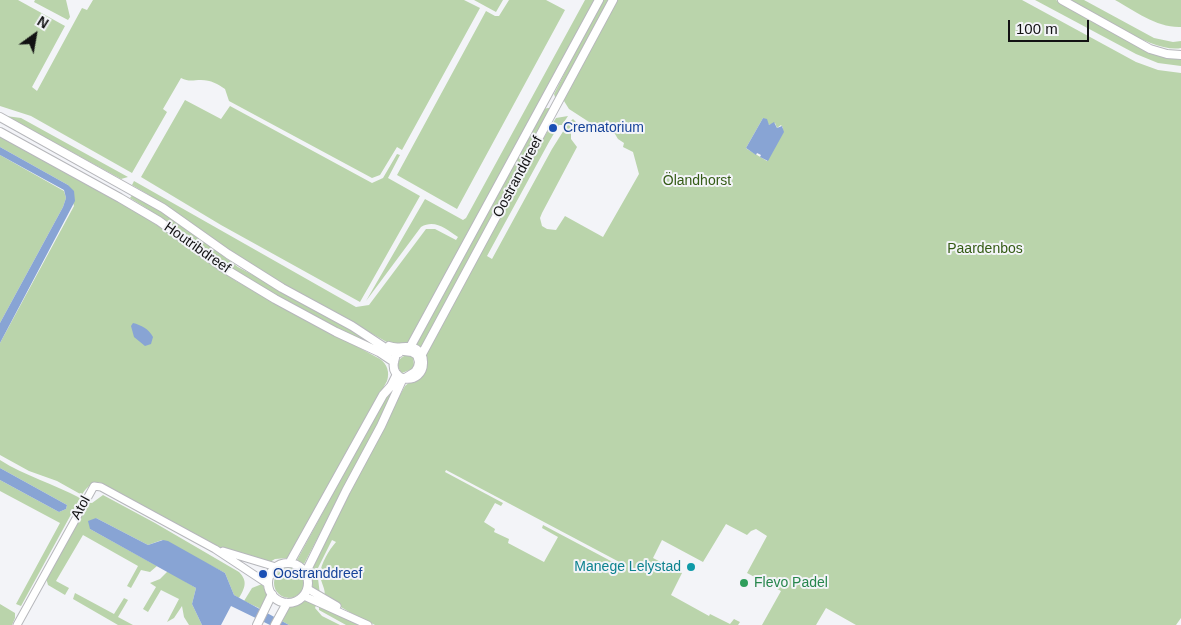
<!DOCTYPE html>
<html>
<head>
<meta charset="utf-8">
<style>
  body { margin:0 }
  #map { position:relative; width:1181px; height:625px; overflow:hidden; background:#f3f4f8; font-family:Helvetica,sans-serif }
  canvas { display:block }
  .north { position:absolute; left:10px; top:10px; width:50px; height:50px; -webkit-text-stroke:4px #f3f4f8; paint-order:stroke; rotate:32deg; font-size:14px; font-weight:700; line-height:20px; text-align:center; color:#121213 }
  .north::after { content:''; display:block; margin:auto; width:18px; height:22px; background:#121213; clip-path:polygon(50% 0,100% 100%,50% 72%,0 100%) }
  .scale { position:absolute; left:1008px; top:20px; width:81px; height:22px; box-sizing:border-box; border:2px solid #121213; border-top:0; padding-left:6px; font-size:15px; line-height:18px; white-space:nowrap; color:#121213; -webkit-text-stroke:4px #f3f4f8; paint-order:stroke }
</style>
</head>
<body>
<div id="map">
<canvas width="1181" height="625"></canvas>
<div class="north">N</div>
<div class="scale">100 m</div>
</div>
<script>
const ctx = document.querySelector('canvas').getContext('2d');
ctx.lineJoin = 'round';
function fill(path, color) {
  ctx.fillStyle = color;
  ctx.fill(path, 'evenodd');
}
function trace(path, color, width, dash) {
  ctx.strokeStyle = color;
  ctx.lineWidth = width;
  ctx.lineCap = dash ? 'butt' : 'round';
  ctx.setLineDash(dash || []);
  ctx.stroke(path);
}
function write(font, color, halo, rows, align = 'center') {
  ctx.font = font + ' Helvetica,sans-serif';
  ctx.lineWidth = 4;
  ctx.setLineDash([]);
  ctx.textBaseline = 'middle';
  ctx.strokeStyle = halo;
  ctx.fillStyle = color;
  for (const [text, x, y, turn = 0] of rows) {
    ctx.save();
    ctx.translate(x, y);
    ctx.rotate((+turn || 0) * Math.PI / 180);
    ctx.textAlign = isNaN(turn) ? turn : align;
    if (halo) ctx.strokeText(text, 0, 0);
    ctx.fillText(text, 0, 0);
    ctx.restore();
  }
}
fill(new Path2D(`
  M 0,0 L 18,0 L 65,26 L 32,87 L 37,91 L 82,8 L 87,10 L 93,0 L 464,0 L 480,8 L 402,150 L 397,147 L 380,175 L 372,178 L 229,101 L 225,89 C 218,84 211,80 201,80 C 193,80 189,82 181,78 L 163,109 L 167,112 L 132,173 L 31,116 L 0,106 Z
  M 35,0 L 66,0 L 70,17 L 68,20 L 34,2 Z
  M 474,0 L 503,0 L 496,12 Z
  M 509,0 L 546,0 L 565,10 L 457,209 L 397,175 L 486,11 L 495,16 L 499,16 Z
  M 585,0 L 597,0 L 544,99 L 527,124 L 522,139 L 408,343 L 392,345 C 342,316 289,290 239,258 C 203,235 170,206 132,185 L 134,181 L 356,307 L 369,305 L 426,229 L 435,229 L 456,240 L 458,237 C 446,229 435,219 421,227 L 366,301 L 425,199 L 463,220 L 466,218 Z
  M 602,0 L 608,0 L 556,100 L 554,94 Z
  M 617,0 L 1022,0 L 1136,62 L 1158,70 L 1181,73 L 1181,618 L 1176,625 L 856,625 L 826,608 L 816,625 L 762,625 L 781,591 L 747,573 L 767,536 L 756,529 L 751,531 L 747,535 L 726,524 L 703,562 L 662,540 L 653,558 L 682,573 L 671,595 L 709,616 L 710,614 L 730,624 L 734,619 L 740,622 L 738,625 L 375,625 L 351,613 L 324,597 C 327,590 320,582 320,574 C 321,563 329,550 336,542 L 332,540 L 317,570 L 320,595 L 313,590 L 310,571 L 399,397 L 405,386 L 411,381 L 531,158 L 556,118 L 568,116 L 562,125 L 559,125 L 549,142 L 487,256 L 492,259 L 552,149 L 569,122 L 573,119 L 576,122 L 571,131 L 571,139 L 577,147 L 542,213 L 540,218 L 542,226 L 547,229 L 556,230 L 565,216 L 603,237 L 639,174 L 633,152 L 623,147 L 624,143 L 618,139 L 615,134 L 611,132 L 606,133 L 569,109 L 564,101 L 564,98 ZM 763,118 L 769,125 L 775,123 L 777,128 L 781,125 L 783,128 L 767,161 L 747,149 L 746,148 ZM 446,470 L 625,565 L 624,568 L 543,525 L 542,528 L 558,537 L 544,562 L 508,543 L 509,539 L 494,532 L 495,529 L 484,522 L 495,503 L 501,506 L 503,503 L 445,472 Z
  M 1035,0 L 1056,0 L 1130,40 L 1181,56 L 1181,66 L 1158,63 L 1136,54 Z
  M 1069,0 L 1084,0 L 1154,38 L 1173,42 L 1181,41 L 1181,48 C 1155,54 1094,13 1069,0 Z
  M 1115,0 L 1181,0 L 1181,27 C 1157,28 1135,11 1115,0 Z
  M 185,100 L 221,119 L 230,106 L 372,183 L 383,178 L 397,154 L 400,155 L 388,178 L 420,196 L 360,302 L 221,225 L 141,177 Z
  M 548,108 L 550,108 L 422,349 L 414,344 L 543,109 Z
  M 6,116 L 21,118 L 128,177 L 121,179 Z
  M 0,136 L 126,205 L 163,229 L 236,281 L 380,359 C 387,364 390,372 387,381 L 292,555 L 288,558 L 275,559 L 270,562 L 231,552 L 221,548 L 99,482 C 91,484 86,487 82,495 L 57,481 L 29,471 L 0,455 L 0,343 L 74,206 L 68,185 L 0,147 Z
  M 0,155 L 64,191 L 66,198 L 63,207 L 0,323 Z
  M 133,194 L 169,216 L 238,267 L 342,323 L 390,352 L 388,355 C 339,331 290,306 243,276 C 204,252 170,221 130,198 Z
  M 407,355 L 413,357 L 414,365 L 412,369 L 402,373 C 395,366 397,358 407,355 Z
  M 397,379 L 400,381 L 304,564 L 297,560 L 368,429 Z
  M 0,460 C 25,476 54,484 80,498 L 21,606 L 16,604 L 60,523 L 0,491 L 0,480 L 59,512 L 66,509 L 67,505 L 0,468 Z
  M 103,495 L 155,523 L 239,572 C 248,581 245,588 239,598 L 234,595 L 225,573 L 162,540 L 148,545 L 96,518 L 90,529 L 157,566 L 150,572 L 141,570 L 131,588 L 127,586 L 138,566 L 83,535 L 56,581 L 69,588 L 65,595 L 48,585 L 46,578 L 87,502 L 92,503 Z
  M274 583a15 15 0 1 1 30 0a15 15 0 1 1-30 0Z
  M 168,571 L 196,588 L 192,604 L 202,625 L 189,625 L 184,617 L 182,606 L 174,618 L 167,622 L 179,599 L 161,590 L 148,612 L 143,609 L 156,587 L 150,583 L 160,579 Z
  M 262,584 L 268,595 L 261,609 L 244,601 L 252,588 Z
  M 75,593 L 114,614 L 124,598 L 128,600 L 118,617 L 133,625 L 118,625 L 73,599 Z
  M 308,600 L 317,603 L 315,608 L 322,616 L 340,625 L 289,625 L 280,620 L 289,607 Z
  M 0,604 L 15,613 L 15,618 L 12,625 L 0,625 Z
  M 319,604 L 363,625 L 346,625 L 319,610 Z`), '#bad4ab');
fill(new Path2D(`
  M 763,118 L 767,119 L 769,125 L 774,122 L 777,128 L 782,126 L 784,132 L 768,161 L 760,157 L 761,155 L 757,153 L 756,155 L 746,148 Z
  M 0,147 L 68,185 L 74,191 L 75,201 L 0,343 L 0,323 L 63,207 L 66,198 L 64,190 L 0,155 Z
  M 133,323 C 141,325 149,329 153,337 L 151,344 L 145,346 L 134,337 L 131,326 Z
  M 0,468 L 67,505 L 66,509 L 59,512 L 0,480 Z
  M 96,518 L 148,545 L 163,540 L 168,541 L 225,573 L 234,595 L 289,625 L 270,625 L 231,606 L 221,625 L 202,625 L 192,604 L 196,588 L 90,529 L 88,521 Z`), '#88a4d4');
const tertiary = new Path2D(`
  M 223,551 L 276,567
  M 308,589 L 337,606
  M 304,596 L 368,625
  M 17,625 L 94,486 L 101,487 L 215,549 L 268,584`);
const secondary = new Path2D(`
  M 1062,0 L 1150,49 L 1167,54 L 1181,55
  M 0,117 L 163,208 L 228,254 L 282,288 L 352,326 L 390,351 L 399,353
  M 0,132 L 120,198 L 159,221 L 222,267 L 275,299 L 336,332 L 379,352 L 394,362
  M 389,346 C 398,350 407,344 416,349 C 421,352 423,356 423,362 C 424,386 386,384 395,358
  M 408,351 L 599,0
  M 422,354 L 613,0
  M 290,562 L 383,395 L 391,386 L 397,374
  M268 583a20 20 0 1 1 40 0a20 20 0 1 1-40 0Z
  M 306,572 L 346,491 L 381,426 L 402,380 L 415,372 L 418,367 L 419,362 L 417,355 L 412,352 L 404,351
  M 257,625 L 272,594
  M 275,625 L 287,603`);
trace(tertiary, '#b6b7bb', 9);
trace(secondary, '#b6b7bb', 10);
trace(tertiary, '#fff', 7);
trace(secondary, '#fff', 8);
for (const [x, y, r, color] of [
  [553,128,5,"#1a4fb4"],
  [691,567,5,"#0f9aa8"],
  [263,574,5,"#1a4fb4"],
  [744,583,5,"#2e9e5b"]
]) {
  const dot = new Path2D();
  dot.arc(x, y, r, 0, 2 * Math.PI);
  ctx.fillStyle = color;
  ctx.fill(dot);
  trace(dot, '#f3f4f8', 2);
}
write('14px', '#164399', '#f3f4f8', [
  ["Crematorium",563,128],
  ["Oostranddreef",273,574]
], 'left');
write('14px', '#121213', '#f3f4f8', [
  ["Oostranddreef",518,177,-62],
  ["Houtribdreef",197,248,35],
  ["Atol",81,508,-61]
]);
write('14px', '#345b15', '#f3f4f8', [
  ["Ölandhorst",697,181],
  ["Paardenbos",985,249]
]);
write('14px', '#0d838f', '#f3f4f8', [
  ["Manege Lelystad",681,567]
], 'right');
write('14px', '#27864d', '#f3f4f8', [
  ["Flevo Padel",754,583]
], 'left');
</script>
</body>
</html>
